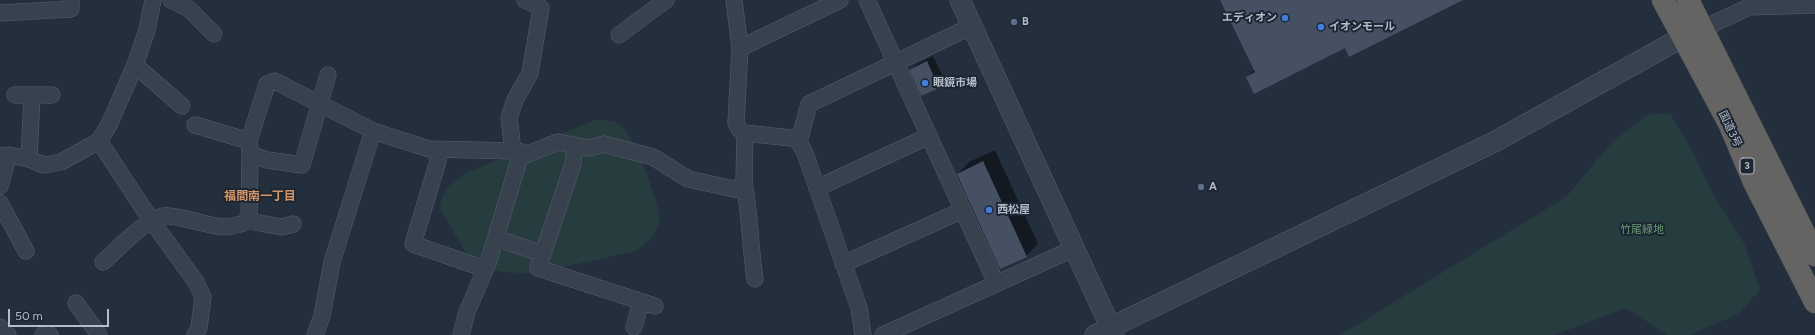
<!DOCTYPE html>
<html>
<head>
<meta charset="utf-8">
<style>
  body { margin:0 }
  #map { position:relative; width:1815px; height:335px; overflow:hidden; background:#242f3e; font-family:Figtree,sans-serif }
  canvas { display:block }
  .scale { position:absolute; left:8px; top:309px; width:101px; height:18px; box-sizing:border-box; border:2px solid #b4bcc9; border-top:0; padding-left:5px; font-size:12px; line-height:14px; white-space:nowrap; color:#b4bcc9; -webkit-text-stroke:3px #1d2633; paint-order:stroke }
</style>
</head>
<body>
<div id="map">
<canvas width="1815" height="335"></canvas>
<div class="scale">50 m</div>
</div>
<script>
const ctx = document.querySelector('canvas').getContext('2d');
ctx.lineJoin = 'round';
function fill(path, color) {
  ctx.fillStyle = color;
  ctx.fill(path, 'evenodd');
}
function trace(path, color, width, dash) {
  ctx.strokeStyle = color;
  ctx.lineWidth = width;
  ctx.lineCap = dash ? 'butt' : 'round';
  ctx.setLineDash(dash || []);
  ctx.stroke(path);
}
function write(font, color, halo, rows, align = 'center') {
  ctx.font = font + ' Figtree,"Noto Sans JP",sans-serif';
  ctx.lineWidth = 4;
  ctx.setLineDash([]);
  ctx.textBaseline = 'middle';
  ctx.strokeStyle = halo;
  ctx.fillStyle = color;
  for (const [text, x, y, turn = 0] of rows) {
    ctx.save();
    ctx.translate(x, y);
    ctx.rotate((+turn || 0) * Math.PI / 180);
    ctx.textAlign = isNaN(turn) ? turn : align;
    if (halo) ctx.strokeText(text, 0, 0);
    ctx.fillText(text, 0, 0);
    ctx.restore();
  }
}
fill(new Path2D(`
  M 1649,114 L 1670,114 L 1694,154 L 1711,191 L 1744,243 L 1760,290 L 1738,314 L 1690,335 L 1667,335 L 1626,308 L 1554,335 L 1340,335 L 1566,197 L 1613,141 Z
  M 595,120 C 606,120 616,120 624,128 C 634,139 663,209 659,223 C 656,235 646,244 636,251 L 531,274 L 496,271 L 476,264 L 466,253 L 440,209 L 441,199 L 448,187 L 468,172 Z`), '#263c3f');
fill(new Path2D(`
  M 1221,0 L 1456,0 L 1346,47 L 1247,77 L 1255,69 Z
  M 933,56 L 945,81 L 938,87 L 911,70 L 917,64 Z
  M 995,150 L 1038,244 L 1026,256 L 958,174 L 969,162 Z`), '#0007');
fill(new Path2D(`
  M 1220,0 L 1463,0 L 1349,57 L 1345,48 L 1254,94 L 1246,77 L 1255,72 Z
  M 927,61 L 939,88 L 921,96 L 909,70 Z
  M 983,161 L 1027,257 L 1000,269 L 957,174 Z`), '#455162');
const minor = new Path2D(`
  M 171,0 L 189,9 L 214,34
  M 734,0 L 740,48 L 736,123 L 739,129 L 745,133 L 791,138 L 799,142 L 805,153 L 859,308 L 863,335
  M 867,0 L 996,283
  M 0,13 L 71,9 L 71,0
  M 1702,29 L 1749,7 L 1815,5
  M 619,35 L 666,0
  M 740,48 L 840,0
  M 135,65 L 182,106
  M 328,75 L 302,165 L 267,160 L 250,154 L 249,141 L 267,84 L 275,81 L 373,131 L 429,149 L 518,151 L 526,153
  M 15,95 L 52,95
  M 195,125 L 249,141
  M 99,141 L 151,220 L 196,282 L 203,297 L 199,328 L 195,335
  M 512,142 L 509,118 L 515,100 L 530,73 L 541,8 L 525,0
  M 799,142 L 809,104 L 972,26
  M 575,146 L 573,164 L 538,268 L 655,306
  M 437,150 L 438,161 L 413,244 L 485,269
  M 0,156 L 9,155 L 29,159 L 44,165 L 61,162 L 99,141 L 109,125 L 135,65 L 147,30 L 153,0
  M 29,159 L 32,95
  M 744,181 C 750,214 750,246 755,279
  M 0,186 L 9,155
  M 817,188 L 929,136
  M 0,203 L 26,251
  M 249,221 L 282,227 L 293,224
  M 496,238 L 543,254
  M 103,262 C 119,248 143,221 163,216 C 168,215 176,217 181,218 C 210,223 220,233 249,221 L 250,154
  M 843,264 L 963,210
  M 76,303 L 99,335
  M 0,327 L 8,335
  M 634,327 L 641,302
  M 43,335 L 50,335
  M 315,335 L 322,316 L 332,262 L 373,131
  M 461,335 L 467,312 L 488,263 L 520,157 L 558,142 L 589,148 L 604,144 L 653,157 L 688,179 L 739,190 L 744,181 L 745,133
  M 883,335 L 1075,248`);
const tertiary = new Path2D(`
  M 960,0 L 1114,335
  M 1095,335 L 1496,141 L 1683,37 L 1697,31`);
const trunk = new Path2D(`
  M 1663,0 L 1729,123 L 1754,182 L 1815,302
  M 1688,0 L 1815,255`);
trace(minor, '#565f6c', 17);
trace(tertiary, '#565f6c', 21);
trace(trunk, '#434c59', 23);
trace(minor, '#38414e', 16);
trace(tertiary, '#38414e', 20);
trace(trunk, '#656462', 22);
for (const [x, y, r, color] of [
  [1285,18,4,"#3f7fe0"],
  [1014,22,4,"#5c6f8a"],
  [1321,27,4,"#3f7fe0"],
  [925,83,4,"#3f7fe0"],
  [1201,187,4,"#5c6f8a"],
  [989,210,4,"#3f7fe0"]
]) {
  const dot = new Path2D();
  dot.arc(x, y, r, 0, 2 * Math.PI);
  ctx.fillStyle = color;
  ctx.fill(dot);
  trace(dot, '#1d2633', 1.5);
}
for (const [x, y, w] of [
  [1747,166,14]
]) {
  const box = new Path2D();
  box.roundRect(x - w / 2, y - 8, w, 16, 3);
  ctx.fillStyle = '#1d2633';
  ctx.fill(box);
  trace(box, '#b4bcc9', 1);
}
write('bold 10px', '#b4bcc9', null, [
  ["3",1747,166]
]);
write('bold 11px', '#b4bcc9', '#1d2633', [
  ["エディオン",1277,18,"right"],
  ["B",1022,22],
  ["イオンモール",1329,27],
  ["眼鏡市場",933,83],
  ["A",1209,187],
  ["西松屋",997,210]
], 'left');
write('11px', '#b4bcc9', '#1d2633', [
  ["国道3号",1730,129,65]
]);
write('11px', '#6b9a76', '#1d2633', [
  ["竹尾緑地",1642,230]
]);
write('bold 12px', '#d59563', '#1d2633', [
  ["福間南一丁目",260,196]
]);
</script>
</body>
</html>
